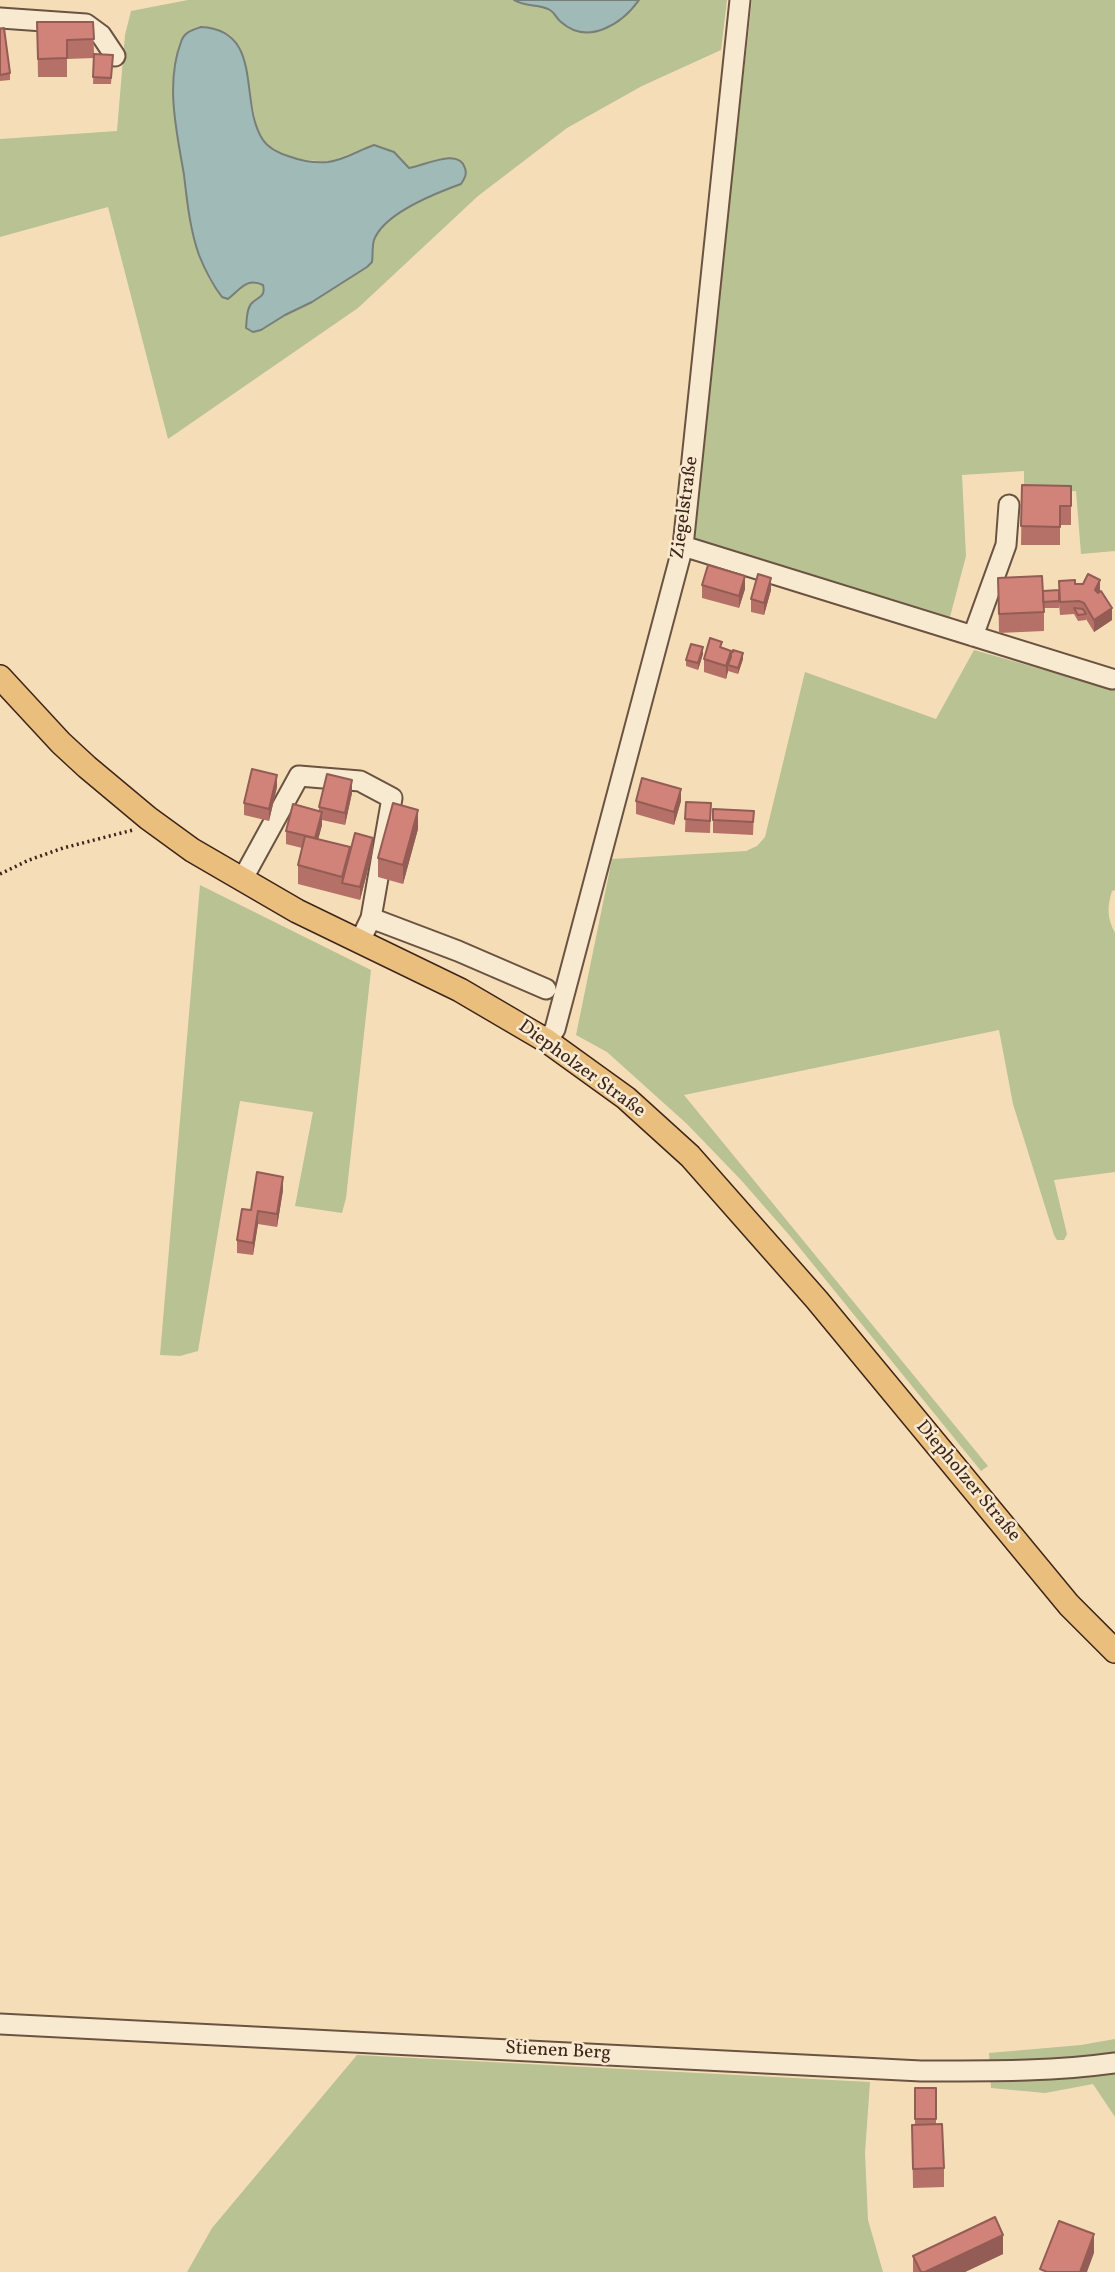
<!DOCTYPE html>
<html>
<head>
<meta charset="utf-8">
<style>
  body { margin:0 }
  canvas { display:block; background:#f5ddb8 }
</style>
</head>
<body>
<canvas width="1115" height="2272"></canvas>
<script>
const ctx = document.querySelector('canvas').getContext('2d');
ctx.lineJoin = 'round';
function fill(path, color) {
  ctx.fillStyle = color;
  ctx.fill(path, 'evenodd');
}
function trace(path, color, width, dash) {
  ctx.strokeStyle = color;
  ctx.lineWidth = width;
  ctx.lineCap = dash ? 'butt' : 'round';
  ctx.setLineDash(dash || []);
  ctx.stroke(path);
}
function write(font, color, halo, rows, align = 'center') {
  ctx.font = font + ' Vollkorn,serif';
  ctx.lineWidth = 5;
  ctx.setLineDash([]);
  ctx.textBaseline = 'middle';
  ctx.strokeStyle = halo;
  ctx.fillStyle = color;
  for (const [text, x, y, turn = 0] of rows) {
    ctx.save();
    ctx.translate(x, y);
    ctx.rotate((+turn || 0) * Math.PI / 180);
    ctx.textAlign = isNaN(turn) ? turn : align;
    if (halo) ctx.strokeText(text, 0, 0);
    ctx.fillText(text, 0, 0);
    ctx.restore();
  }
}
fill(new Path2D(`
  M 188,0 L 514,0 C 527,8 538,3 550,10 C 555,13 556,18 561,22 C 588,46 622,24 639,0 L 727,0 L 721,50 L 642,86 L 567,128 L 478,196 L 358,308 L 168,439 L 108,207 L 0,237 L 0,139 L 117,131 L 125,35 L 131,11 ZM 215,28 L 230,35 L 240,47 L 257,127 L 264,142 L 280,153 L 296,159 L 329,162 L 364,148 L 394,152 L 409,168 L 418,166 L 461,183 C 436,193 384,213 374,240 C 372,246 373,255 372,262 L 312,302 L 285,315 L 261,330 L 253,332 L 246,327 C 247,320 246,310 251,304 C 258,296 266,298 263,285 C 247,278 238,288 228,299 L 222,297 L 209,279 L 198,252 L 189,210 L 174,108 Z
  M 752,0 L 1115,0 L 1115,551 L 1081,554 L 1076,491 L 1024,495 L 1024,471 L 962,475 L 966,556 L 950,617 L 692,539 Z
  M 974,650 L 1115,690 L 1115,890 L 1112,891 C 1107,907 1107,918 1115,933 L 1115,1172 L 1054,1180 L 1067,1234 L 1064,1240 L 1057,1240 L 1054,1235 L 1013,1104 L 999,1030 L 684,1095 L 988,1466 L 981,1471 L 790,1236 L 741,1180 L 687,1124 L 607,1052 L 576,1035 L 612,859 L 746,851 L 757,846 L 765,837 L 805,672 L 936,719 Z
  M 200,885 L 371,970 L 346,1198 L 342,1213 L 295,1206 L 313,1112 L 240,1101 L 198,1351 L 180,1356 L 160,1355 Z
  M 1115,2039 L 1115,2117 L 1093,2084 L 1045,2093 L 991,2088 L 989,2053 L 1081,2045 Z
  M 357,2055 L 870,2082 L 865,2153 L 868,2220 L 883,2272 L 187,2272 L 212,2228 Z`), '#b8c292');
const water = new Path2D(`
  M 514,0 L 639,0 C 622,24 588,46 561,22 C 556,18 555,13 550,10 C 538,3 527,8 514,0 Z
  M 201,27 C 265,30 238,103 263,140 C 269,149 281,154 291,157 C 302,161 316,163 328,162 C 344,160 359,150 374,145 L 394,152 L 409,168 C 424,166 459,147 465,168 C 467,174 465,178 461,184 C 436,193 384,213 374,240 C 372,246 373,255 372,262 L 367,267 L 312,302 L 285,315 L 261,330 L 253,332 L 246,328 C 247,320 246,310 251,304 C 258,296 266,298 263,285 C 246,277 240,290 228,299 L 222,297 C 212,284 205,270 199,255 C 190,230 187,201 184,175 C 177,133 165,84 181,42 C 184,32 192,30 201,27 Z`);
fill(water, '#9fbab7');
trace(water, '#787e78', 2);
const minor = new Path2D(`
  M 0,18 L 86,24 L 101,35 L 115,56
  M 683,546 L 1112,679
  M 973,636 L 1006,545 L 1009,505
  M 242,880 L 299,776 L 360,781 L 392,798 L 371,918 L 360,941
  M 371,918 L 458,951 L 546,989
  M 547,1041 L 555,1029 L 683,546 L 740,0
  M 0,2024 L 921,2071 C 986,2071 1051,2072 1115,2063`);
const major = new Path2D(`
  M 0,677 L 61,743 L 87,767 L 148,818 L 192,850 L 297,911 L 460,990 L 547,1041 L 626,1098 L 690,1156 L 817,1300 L 1069,1605 L 1115,1651`);
trace(minor, '#6b5341', 23);
trace(major, '#3d2519', 26);
trace(new Path2D(`
  M 0,874 L 29,860 L 63,848 L 133,830`), '#3d2519', 3.5, [2, 3.5]);
trace(minor, '#f8e9d1', 19);
trace(major, '#eabe7c', 23);
fill(new Path2D(`
  M 37,22 L 93,22 L 94,54 L 113,55 L 111,84 L 93,84 L 94,58 L 67,59 L 67,77 L 38,77 Z
  M 0,29 L 10,73 L 10,80 L 0,81 Z
  M 1022,485 L 1071,486 L 1071,525 L 1060,525 L 1060,545 L 1021,545 Z
  M 998,578 L 1043,591 L 1059,590 L 1075,584 L 1100,592 L 1112,620 L 1094,632 L 1086,619 L 1086,620 L 1078,621 L 1074,614 L 1060,615 L 1059,604 L 1059,608 L 1044,608 L 1044,631 L 999,633 Z
  M 702,585 L 745,589 L 739,608 L 702,598 Z
  M 771,590 L 764,615 L 751,612 L 751,599 Z
  M 722,648 L 743,659 L 738,674 L 728,671 L 726,679 L 704,672 L 704,659 Z
  M 703,654 L 698,670 L 686,666 L 686,660 Z
  M 277,787 L 269,821 L 244,815 L 244,803 Z
  M 352,793 L 345,825 L 322,820 L 322,825 L 318,839 L 350,854 L 373,850 L 360,900 L 298,884 L 298,865 L 302,848 L 286,844 L 286,831 L 319,811 L 319,807 Z
  M 636,801 L 681,801 L 674,825 L 636,814 Z
  M 686,802 L 711,803 L 710,833 L 685,832 Z
  M 713,809 L 754,811 L 753,835 L 713,833 Z
  M 418,829 L 403,884 L 378,877 L 378,858 Z
  M 283,1190 L 277,1227 L 258,1224 L 253,1255 L 237,1253 L 237,1240 L 251,1210 Z
  M 915,2088 L 936,2088 L 936,2124 L 944,2168 L 944,2187 L 913,2188 L 912,2125 L 915,2125 Z
  M 1003,2254 L 965,2272 L 913,2272 L 913,2256 Z`), '#b57168');
fill(new Path2D(`
  M 745,576 L 745,589 L 739,608 L 739,596 Z
  M 771,578 L 771,590 L 764,615 L 764,603 Z
  M 1100,580 L 1100,593 L 1095,602 L 1095,590 Z
  M 1112,608 L 1112,620 L 1094,632 L 1094,620 Z
  M 703,647 L 703,654 L 698,670 L 698,663 Z
  M 731,651 L 731,663 L 728,665 L 728,671 L 726,679 L 726,666 Z
  M 743,653 L 743,659 L 738,674 L 738,668 Z
  M 277,775 L 277,787 L 269,821 L 269,809 Z
  M 352,780 L 352,793 L 345,825 L 345,813 Z
  M 681,789 L 681,801 L 674,825 L 674,812 Z
  M 418,810 L 418,829 L 403,884 L 403,865 Z
  M 322,812 L 322,825 L 315,852 L 315,839 Z
  M 373,838 L 373,850 L 360,900 L 360,887 Z
  M 350,847 L 350,866 L 342,883 L 342,877 Z
  M 283,1177 L 283,1190 L 277,1227 L 277,1214 Z
  M 258,1211 L 258,1224 L 253,1255 L 253,1243 Z
  M 1094,2234 L 1094,2253 L 1087,2272 L 1080,2272 Z
  M 1003,2235 L 1003,2254 L 965,2272 L 925,2272 Z`), '#935c55');
const building = new Path2D(`
  M 37,22 L 93,22 L 94,39 L 67,40 L 67,58 L 38,59 Z
  M 4,28 L 10,73 L 0,75 L 0,29 Z
  M 94,54 L 113,55 L 111,78 L 93,77 Z
  M 1022,485 L 1071,486 L 1071,506 L 1060,506 L 1060,527 L 1021,526 Z
  M 708,565 L 745,576 L 739,596 L 702,585 Z
  M 758,574 L 771,578 L 764,603 L 751,599 Z
  M 1088,574 L 1100,580 L 1095,590 L 1098,593 L 1101,591 L 1112,608 L 1094,620 L 1084,603 L 1079,601 L 1060,602 L 1059,581 L 1075,580 L 1075,584 L 1083,584 Z
  M 1042,576 L 1044,612 L 999,614 L 998,578 Z
  M 1059,590 L 1059,601 L 1043,602 L 1043,591 Z
  M 1074,608 L 1083,609 L 1086,614 L 1078,615 Z
  M 710,638 L 722,642 L 720,647 L 731,651 L 726,666 L 704,659 Z
  M 691,644 L 703,647 L 698,663 L 686,660 Z
  M 733,650 L 743,653 L 738,668 L 728,665 L 731,657 L 731,651 L 733,652 Z
  M 252,769 L 277,775 L 269,809 L 244,803 Z
  M 327,774 L 352,780 L 345,813 L 319,807 Z
  M 642,778 L 681,789 L 674,812 L 636,801 Z
  M 686,802 L 711,803 L 710,821 L 685,819 Z
  M 393,803 L 418,810 L 403,865 L 378,858 Z
  M 293,804 L 322,812 L 315,838 L 286,831 Z
  M 713,809 L 754,811 L 753,822 L 713,820 Z
  M 355,833 L 373,838 L 360,887 L 342,883 Z
  M 305,836 L 350,847 L 342,877 L 298,865 Z
  M 257,1172 L 283,1177 L 277,1214 L 258,1211 L 253,1243 L 237,1240 L 242,1209 L 251,1210 Z
  M 915,2088 L 936,2088 L 936,2119 L 915,2119 Z
  M 942,2124 L 944,2168 L 913,2169 L 912,2125 Z
  M 995,2217 L 1003,2235 L 925,2272 L 921,2272 L 913,2256 Z
  M 1059,2221 L 1094,2234 L 1080,2272 L 1047,2272 L 1040,2269 Z`);
fill(building, '#d28379');
trace(building, '#935c55', 2);
write('19px', '#3d2519', '#f8e9d1', [
  ["Ziegelstraße",686,508,-82],
  ["Diepholzer Straße",581,1070,36],
  ["Diepholzer Straße",967,1482,50],
  ["Stienen Berg",558,2052,3]
]);
</script>
</body>
</html>
